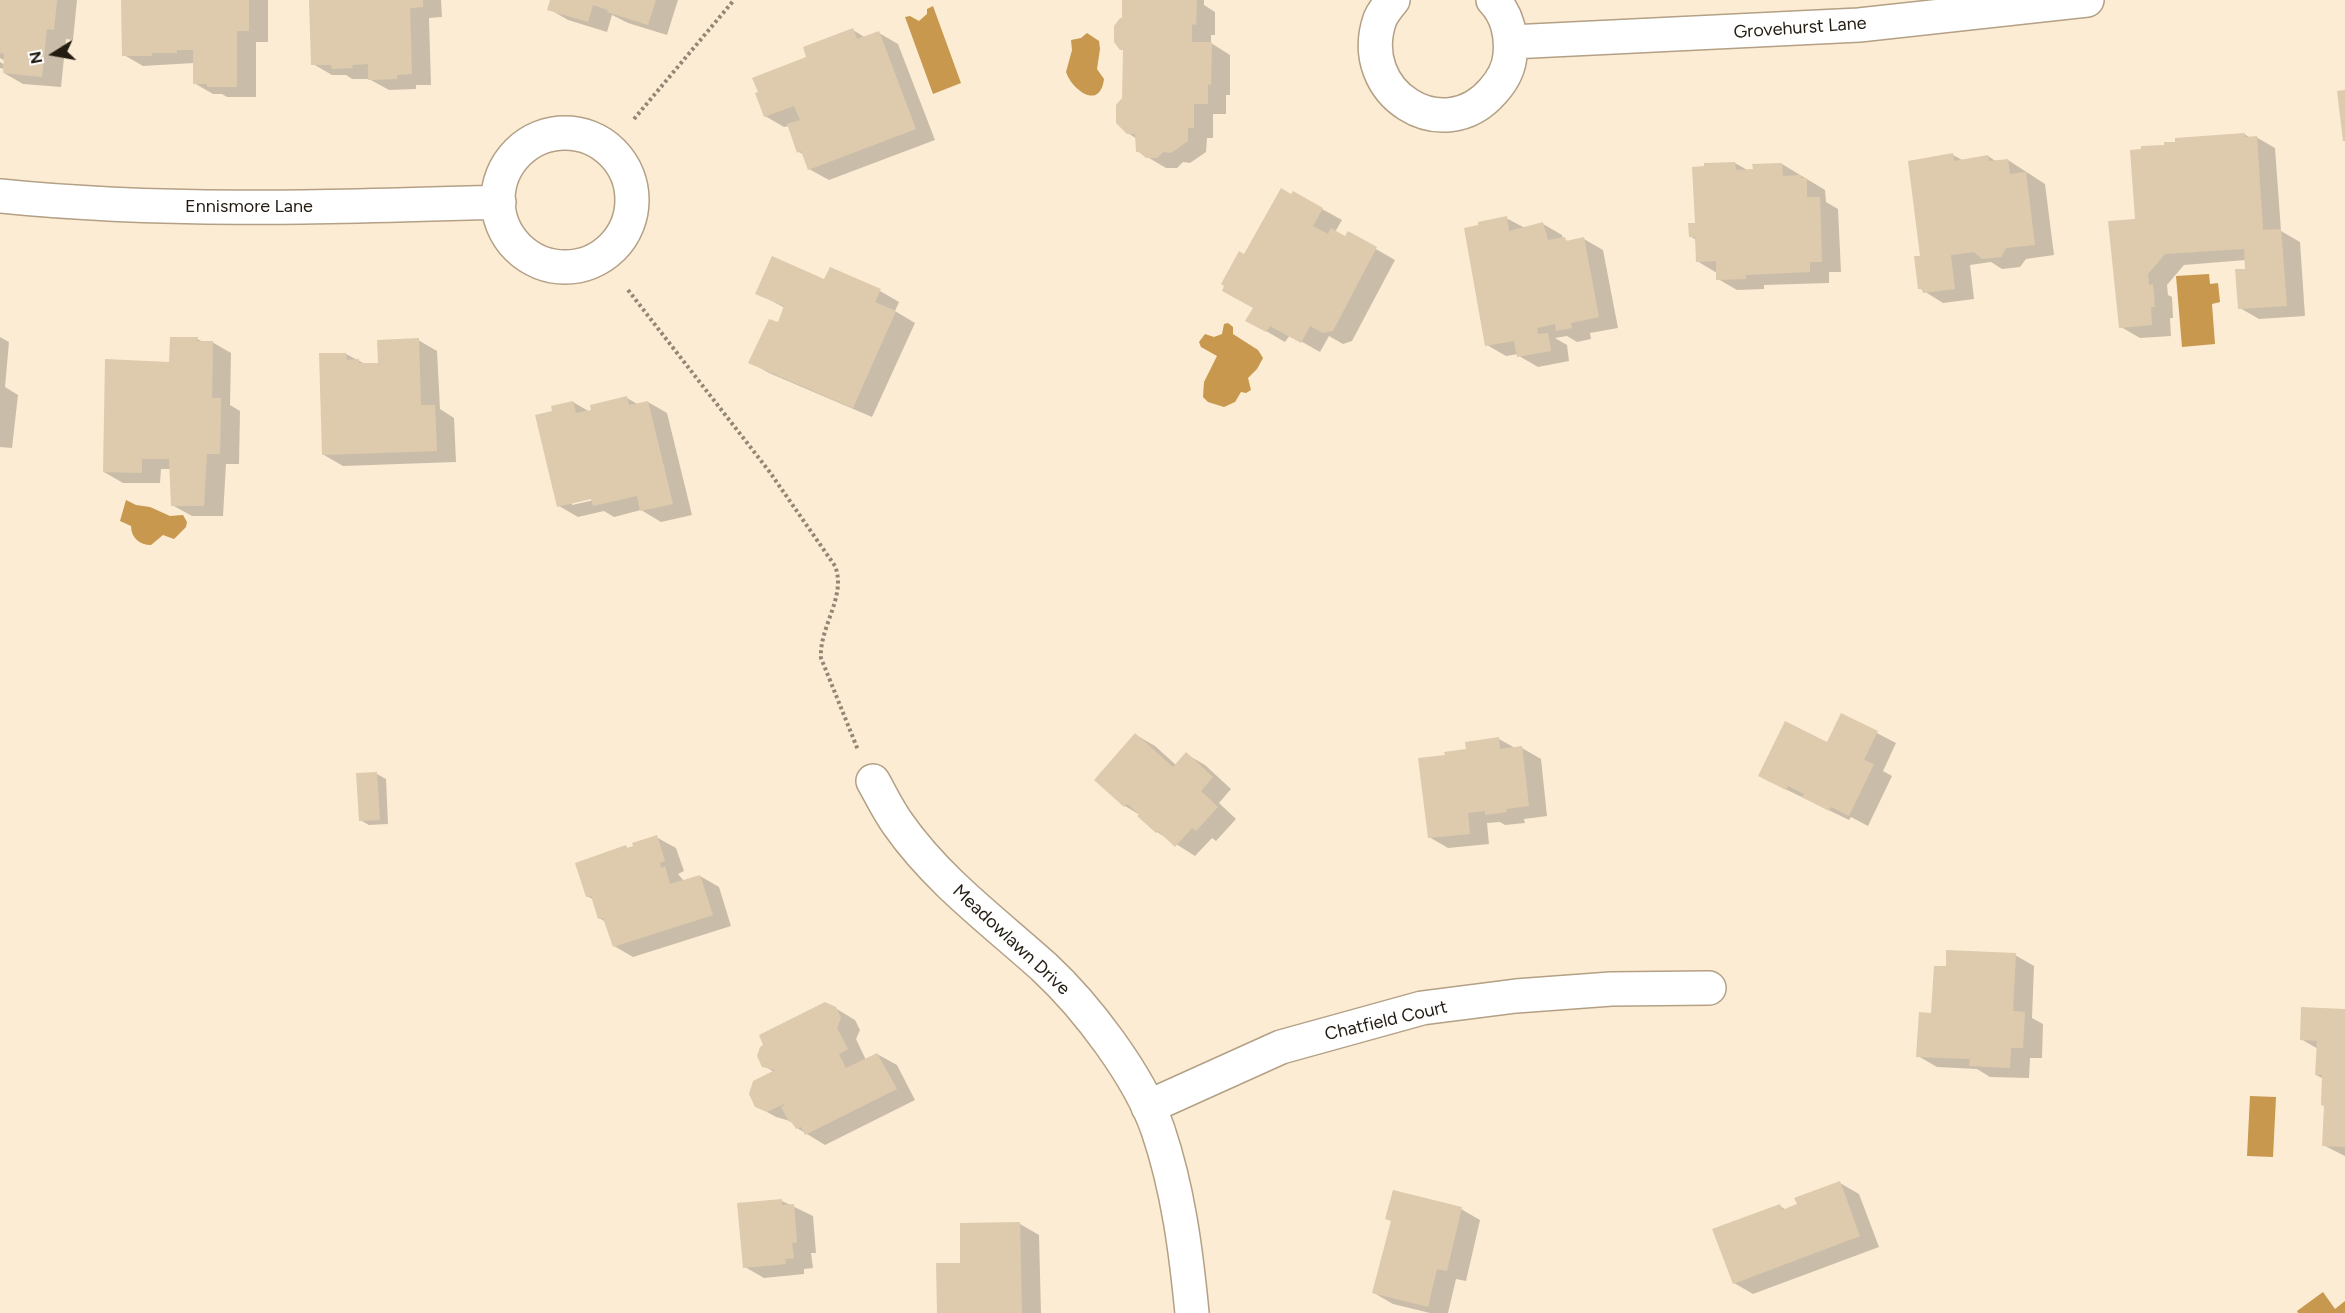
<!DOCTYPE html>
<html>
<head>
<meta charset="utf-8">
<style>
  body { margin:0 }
  #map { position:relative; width:2345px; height:1313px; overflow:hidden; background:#fcecd4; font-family:Figtree,sans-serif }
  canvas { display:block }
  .north { position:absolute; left:24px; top:24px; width:60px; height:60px; -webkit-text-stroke:4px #fff; paint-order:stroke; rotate:259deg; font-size:16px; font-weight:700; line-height:24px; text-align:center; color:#231c11 }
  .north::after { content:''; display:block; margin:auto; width:21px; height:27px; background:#231c11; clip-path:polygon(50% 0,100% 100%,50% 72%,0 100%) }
</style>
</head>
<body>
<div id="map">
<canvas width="2345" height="1313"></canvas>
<div class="north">N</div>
</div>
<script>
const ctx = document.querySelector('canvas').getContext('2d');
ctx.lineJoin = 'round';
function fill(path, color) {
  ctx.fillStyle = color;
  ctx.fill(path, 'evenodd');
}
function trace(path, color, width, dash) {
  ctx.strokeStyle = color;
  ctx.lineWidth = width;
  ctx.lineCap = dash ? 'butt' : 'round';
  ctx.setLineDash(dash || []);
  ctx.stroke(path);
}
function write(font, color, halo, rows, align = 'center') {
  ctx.font = font + ' Figtree,sans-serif';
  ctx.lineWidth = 4.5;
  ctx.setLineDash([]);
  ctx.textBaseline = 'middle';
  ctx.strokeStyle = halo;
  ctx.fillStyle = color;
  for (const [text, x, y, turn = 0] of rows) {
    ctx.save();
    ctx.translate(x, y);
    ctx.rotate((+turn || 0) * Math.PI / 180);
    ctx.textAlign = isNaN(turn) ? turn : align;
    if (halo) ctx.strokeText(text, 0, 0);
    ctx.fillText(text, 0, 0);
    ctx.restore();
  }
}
fill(new Path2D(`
  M 933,6 L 961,83 L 933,94 L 905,17 L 910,16 L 919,21 L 927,14 L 927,9 Z
  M 1087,33 L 1099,41 L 1100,49 L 1097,69 L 1104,79 C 1100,111 1072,90 1066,72 L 1072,50 L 1071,40 L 1081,38 Z
  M 2209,274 L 2210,284 L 2218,283 L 2220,302 L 2212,304 L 2215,344 L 2182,347 L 2176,276 Z
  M 1228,323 L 1233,327 L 1233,334 L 1258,350 L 1263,358 L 1257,369 L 1248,378 L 1251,390 L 1246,393 L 1241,392 L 1235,402 L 1224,407 L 1208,402 L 1203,397 L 1204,382 L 1217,356 L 1201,347 L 1199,342 L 1205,334 L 1214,337 L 1222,334 L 1224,324 Z
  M 126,500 L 136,505 L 150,507 L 170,516 L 183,515 L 187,522 L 186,527 L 174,539 L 163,535 L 151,545 C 140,545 131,538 131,526 L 120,521 Z
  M 2250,1096 L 2276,1097 L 2273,1157 L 2247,1156 Z
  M 2323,1292 L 2335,1309 L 2345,1301 L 2345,1313 L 2298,1313 L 2297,1311 Z`), '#c7984d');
fill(new Path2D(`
  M 0,0 L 77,0 L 73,40 L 66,39 L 61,87 L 23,84 L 4,73 L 5,69 L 0,68 L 0,62 L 5,65 L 5,61 L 0,58 Z
  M 123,0 L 268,0 L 268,42 L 256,42 L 256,97 L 227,97 L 222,94 L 213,94 L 194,83 L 194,63 L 143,66 L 124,55 Z
  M 311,0 L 441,0 L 442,17 L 429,18 L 431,85 L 416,85 L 416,89 L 389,90 L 369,79 L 352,79 L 346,75 L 332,75 L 313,64 Z
  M 552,0 L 678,0 L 667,35 L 628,23 L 612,15 L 607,32 L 568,20 L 549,9 Z
  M 1124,0 L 1204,0 L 1204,5 L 1215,12 L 1215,35 L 1211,35 L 1211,43 L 1230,55 L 1230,95 L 1226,95 L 1226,114 L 1213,114 L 1213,138 L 1207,138 L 1206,152 L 1190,163 L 1183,162 L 1177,168 L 1166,168 L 1137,151 L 1137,139 L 1128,133 L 1124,98 Z
  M 853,30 L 866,38 L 879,33 L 898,44 L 935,140 L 829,180 L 809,169 L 804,155 L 799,152 L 789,126 L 784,127 L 765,116 L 759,92 L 808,58 Z
  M 2244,134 L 2251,138 L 2256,137 L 2275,148 L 2281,231 L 2300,242 L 2305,316 L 2259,319 L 2240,308 L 2247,270 L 2246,260 L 2184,265 L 2167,285 L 2168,295 L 2172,297 L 2173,318 L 2170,318 L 2171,336 L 2140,338 L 2121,327 L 2136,220 L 2166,146 Z
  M 1953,155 L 1964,161 L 1988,156 L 1997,162 L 2008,160 L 2045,184 L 2054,255 L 2026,259 L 2020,267 L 2002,269 L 1991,262 L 1970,265 L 1974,299 L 1943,303 L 1919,288 L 1922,257 Z
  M 1735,163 L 1749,171 L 1782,164 L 1825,190 L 1826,202 L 1838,209 L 1841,272 L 1829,272 L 1829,283 L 1764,285 L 1764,289 L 1737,290 L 1718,279 L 1717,273 L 1697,261 L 1696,240 L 1690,236 Z
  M 1293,193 L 1342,220 L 1335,232 L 1345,238 L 1348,233 L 1395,260 L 1352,341 L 1343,344 L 1329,336 L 1320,352 L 1290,335 L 1285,342 L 1247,320 L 1255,307 L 1245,256 Z
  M 1506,218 L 1525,228 L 1543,224 L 1562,235 L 1563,239 L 1570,242 L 1584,239 L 1603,250 L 1618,328 L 1590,333 L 1591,339 L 1577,342 L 1567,336 L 1555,338 L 1567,345 L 1569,361 L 1538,367 L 1519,356 L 1518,354 L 1506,356 L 1487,345 Z
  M 830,269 L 880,291 L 899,302 L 895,311 L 915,323 L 872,417 L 769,373 L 750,362 L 778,324 L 785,308 L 757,293 L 825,281 Z
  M 0,337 L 9,342 L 5,387 L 18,395 L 12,448 L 0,447 Z
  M 197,339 L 204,342 L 212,342 L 231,353 L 230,405 L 240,411 L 239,464 L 226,464 L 223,516 L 192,516 L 172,505 L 171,469 L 161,469 L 160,483 L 123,483 L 104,472 L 171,364 Z
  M 418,340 L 437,351 L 440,409 L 454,418 L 456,462 L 343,466 L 324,455 L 346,354 L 365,364 L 379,364 Z
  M 627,398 L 639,405 L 648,402 L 667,413 L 692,515 L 661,522 L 641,510 L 614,517 L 604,511 L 578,517 L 559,506 L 554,412 L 573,402 L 590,412 ZM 598,496 L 599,499 L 572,505 L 572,502 Z
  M 1842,715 L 1896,743 L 1883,771 L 1892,776 L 1868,826 L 1851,817 L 1849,820 L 1779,786 L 1828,744 Z
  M 1136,735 L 1155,746 L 1176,765 L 1186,754 L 1205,765 L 1231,789 L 1219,803 L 1236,819 L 1216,841 L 1212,838 L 1195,856 L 1157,832 L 1140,815 L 1125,806 Z
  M 1499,739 L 1515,748 L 1522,748 L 1541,759 L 1547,816 L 1524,819 L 1525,823 L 1505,825 L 1500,822 L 1487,823 L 1489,844 L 1448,848 L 1429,837 L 1446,756 Z
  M 377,774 L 386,779 L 388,824 L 369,825 L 360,820 Z
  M 656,837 L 676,848 L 684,871 L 678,874 L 684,881 L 700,876 L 719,887 L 731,926 L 633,957 L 614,946 L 606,922 L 599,918 L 594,900 L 587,896 L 626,847 L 630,849 Z
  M 2015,955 L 2034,966 L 2032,1018 L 2043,1024 L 2042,1058 L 2030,1058 L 2029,1078 L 1990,1077 L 1977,1069 L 1937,1067 L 1918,1056 L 1947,968 Z
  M 835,1008 L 855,1020 L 860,1030 L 856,1039 L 866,1060 L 877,1054 L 897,1065 L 915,1100 L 825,1145 L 797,1128 L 790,1121 L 776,1117 L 756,1106 L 774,1072 L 764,1066 Z
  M 2345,1011 L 2345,1156 L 2323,1145 L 2325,1107 L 2324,1079 L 2316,1075 L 2318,1049 L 2301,1039 Z
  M 1840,1183 L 1859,1194 L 1879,1247 L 1753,1294 L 1734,1283 L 1780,1206 L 1786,1210 Z
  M 782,1201 L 813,1216 L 816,1253 L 811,1253 L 813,1268 L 804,1269 L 804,1274 L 764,1278 L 745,1267 Z
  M 1461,1209 L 1480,1220 L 1466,1281 L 1456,1279 L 1448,1313 L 1430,1313 L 1393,1304 L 1374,1293 Z
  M 1020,1224 L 1039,1235 L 1041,1313 L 939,1313 L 962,1264 Z`), '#0003');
fill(new Path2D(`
  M 0,0 L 57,0 L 54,30 L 47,29 L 42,77 L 3,73 L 4,54 L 0,53 Z
  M 121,0 L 249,0 L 249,31 L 237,31 L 237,87 L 207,87 L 207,84 L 193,84 L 193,50 L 177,50 L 177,53 L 152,53 L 152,56 L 122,56 Z
  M 309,0 L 423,0 L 423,7 L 410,8 L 412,74 L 397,75 L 397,79 L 368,80 L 368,64 L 352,65 L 353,68 L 332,69 L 331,65 L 311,65 Z
  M 550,0 L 656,0 L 648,25 L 607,12 L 608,10 L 593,5 L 588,22 L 547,10 Z
  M 1122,0 L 1197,0 L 1196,25 L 1192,24 L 1192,42 L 1212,42 L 1211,85 L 1208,84 L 1208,104 L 1194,104 L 1194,128 L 1188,128 L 1188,141 L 1171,153 L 1163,152 L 1157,158 L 1146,158 L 1139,152 L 1136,152 L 1135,134 L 1127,134 L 1116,123 L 1116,105 L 1122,98 L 1123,50 L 1120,50 L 1114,42 L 1114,26 L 1120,18 L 1122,18 Z
  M 853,28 L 857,39 L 879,31 L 916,129 L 808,170 L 801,151 L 797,153 L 787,124 L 800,120 L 794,106 L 764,117 L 755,93 L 758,92 L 752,78 L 806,57 L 803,47 Z
  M 2345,90 L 2345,141 L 2343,141 L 2337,91 Z
  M 2245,133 L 2245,137 L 2257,136 L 2263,230 L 2281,229 L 2287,306 L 2238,309 L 2235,269 L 2245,269 L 2244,249 L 2165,254 L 2148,274 L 2149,285 L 2153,284 L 2155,307 L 2151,307 L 2152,325 L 2119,328 L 2108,221 L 2135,219 L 2130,150 L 2141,149 L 2141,146 L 2164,145 L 2164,142 L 2175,142 L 2175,138 Z
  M 1953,153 L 1954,161 L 1988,155 L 1989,161 L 2008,159 L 2010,174 L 2026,172 L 2035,245 L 2006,248 L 2001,257 L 1982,259 L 1974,252 L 1951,255 L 1955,289 L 1923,293 L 1922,289 L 1918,289 L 1914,256 L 1920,256 L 1908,161 Z
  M 1735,162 L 1736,170 L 1753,169 L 1752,164 L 1782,163 L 1783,176 L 1801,175 L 1801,178 L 1807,178 L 1807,197 L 1820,197 L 1822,262 L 1810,262 L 1810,272 L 1746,275 L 1746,279 L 1716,280 L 1716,261 L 1696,262 L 1695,237 L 1689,237 L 1688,223 L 1695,223 L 1692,167 L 1704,166 L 1704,163 Z
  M 1281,188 L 1291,194 L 1293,191 L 1323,208 L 1313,226 L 1328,234 L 1331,228 L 1345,236 L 1348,231 L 1377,247 L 1333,331 L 1323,333 L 1310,326 L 1301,343 L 1270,326 L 1266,332 L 1245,321 L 1253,308 L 1222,291 L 1224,286 L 1221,284 L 1239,251 L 1244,254 Z
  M 1507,216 L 1509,231 L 1543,222 L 1548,240 L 1565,237 L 1566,241 L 1584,237 L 1599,317 L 1571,323 L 1572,328 L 1556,331 L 1555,324 L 1537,328 L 1538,334 L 1548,333 L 1551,351 L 1517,357 L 1514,341 L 1485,346 L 1464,228 L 1478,225 L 1478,222 Z
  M 772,256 L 824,279 L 830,267 L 881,289 L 875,302 L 896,311 L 853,408 L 748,363 L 769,319 L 778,322 L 784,306 L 755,294 Z
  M 170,337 L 198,337 L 197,341 L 213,341 L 212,398 L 221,398 L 220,454 L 207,454 L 204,506 L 171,506 L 169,459 L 142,459 L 142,473 L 103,472 L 105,359 L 169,362 Z
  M 419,338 L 421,405 L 435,405 L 437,451 L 322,455 L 319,353 L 346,353 L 347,360 L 359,359 L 359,363 L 378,363 L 377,340 Z
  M 627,396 L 629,405 L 648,401 L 673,504 L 640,511 L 637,496 L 593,506 L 591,499 L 557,507 L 535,415 L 552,411 L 551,406 L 573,401 L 576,413 L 591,410 L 590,405 Z
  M 1841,713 L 1878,731 L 1864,760 L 1874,764 L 1849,816 L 1831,807 L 1829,811 L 1802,797 L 1804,794 L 1788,786 L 1786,790 L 1758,776 L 1785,721 L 1827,742 Z
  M 1135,733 L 1173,767 L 1186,752 L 1213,777 L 1201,791 L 1218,807 L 1196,831 L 1192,828 L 1175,847 L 1158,831 L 1156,833 L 1137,816 L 1139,814 L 1127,804 L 1124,807 L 1094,780 Z
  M 1499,737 L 1500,749 L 1522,746 L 1529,806 L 1506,809 L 1507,812 L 1485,815 L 1485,811 L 1468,813 L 1470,834 L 1428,838 L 1418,758 L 1445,755 L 1444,752 L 1466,749 L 1465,742 Z
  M 377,772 L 380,820 L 359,821 L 356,773 Z
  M 657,835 L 665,861 L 660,863 L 661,868 L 665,866 L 670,884 L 700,875 L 713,915 L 613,947 L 603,918 L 598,919 L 591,896 L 586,897 L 575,863 L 626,845 L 627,848 L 633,846 L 632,843 Z
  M 1946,950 L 2016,953 L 2013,1011 L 2025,1012 L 2023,1048 L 2011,1048 L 2010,1068 L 1969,1066 L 1970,1059 L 1916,1057 L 1919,1012 L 1931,1013 L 1934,966 L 1946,966 Z
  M 825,1002 L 836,1007 L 841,1018 L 837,1028 L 848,1049 L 839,1054 L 846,1068 L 877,1053 L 897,1089 L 805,1135 L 801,1127 L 796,1129 L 791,1121 L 789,1122 L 781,1107 L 785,1105 L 784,1104 L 767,1112 L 755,1107 L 749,1094 L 753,1081 L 775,1070 L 762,1067 L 757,1056 L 760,1047 L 763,1045 L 759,1035 Z
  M 2301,1007 L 2345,1009 L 2345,1147 L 2322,1146 L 2324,1106 L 2321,1105 L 2322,1075 L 2315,1075 L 2317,1041 L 2300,1040 Z
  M 1840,1181 L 1860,1236 L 1733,1284 L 1712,1229 L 1780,1204 L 1782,1210 L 1797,1204 L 1794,1198 Z
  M 1393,1190 L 1462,1207 L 1447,1271 L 1437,1269 L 1428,1307 L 1372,1293 L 1391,1221 L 1385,1219 Z
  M 782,1199 L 782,1205 L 794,1204 L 797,1242 L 792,1243 L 794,1258 L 785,1259 L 786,1264 L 743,1268 L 737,1203 Z
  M 1020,1222 L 1022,1313 L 937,1313 L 936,1263 L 960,1263 L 960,1223 Z`), '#decbae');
const street = new Path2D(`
  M 1393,0 C 1388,6 1383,12 1380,19 C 1354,93 1443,149 1493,91 C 1502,81 1509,69 1510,55 C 1512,35 1507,14 1493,0
  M 1511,42 L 1859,25 L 2087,0
  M498 200a67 67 0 1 1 134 0a67 67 0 1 1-134 0Z
  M 0,196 C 166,213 332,207 499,202
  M 873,781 C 881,795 888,810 898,824 C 937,880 994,922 1044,967 C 1086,1006 1139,1075 1158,1130 C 1178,1189 1186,1251 1192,1313
  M 1148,1107 L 1281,1047 L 1422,1008 L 1516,996 L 1611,989 L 1709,988`);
trace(street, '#b3a085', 36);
trace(new Path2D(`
  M 634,119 L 734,0
  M 628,290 L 769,471 L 835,566 C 847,596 819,627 821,658 L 858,750`), '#928675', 4, [3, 3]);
trace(street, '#fff', 33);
write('18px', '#231c11', '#fff', [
  ["Grovehurst Lane",1800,28,-4],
  ["Ennismore Lane",249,207],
  ["Meadowlawn Drive",1011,940,43],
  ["Chatfield Court",1386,1021,-13]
]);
</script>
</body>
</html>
